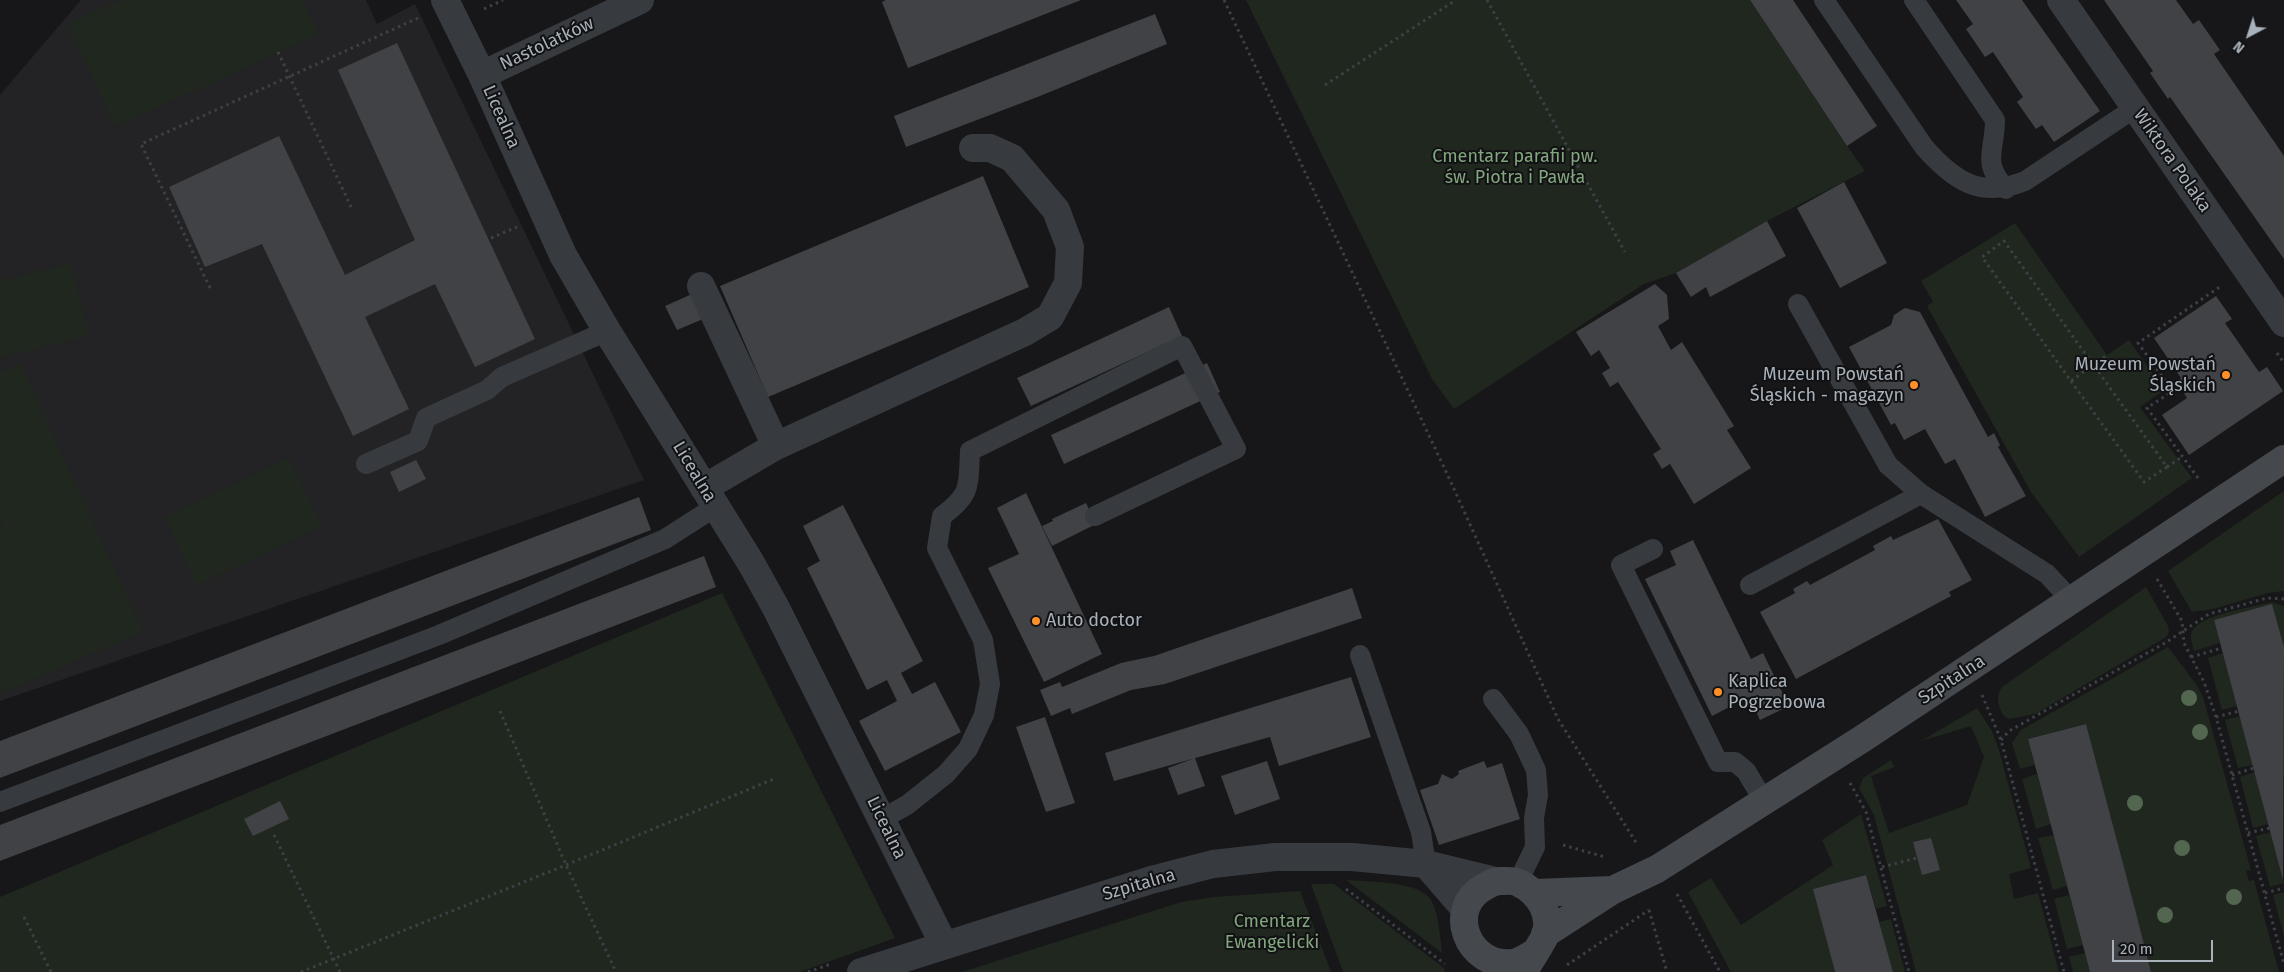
<!DOCTYPE html>
<html>
<head>
<meta charset="utf-8">
<style>
  body { margin:0 }
  #map { position:relative; width:2284px; height:972px; overflow:hidden; background:#171719; font-family:"Fira Sans",sans-serif }
  canvas { display:block }
  .north { position:absolute; left:2224px; top:10px; width:50px; height:50px; -webkit-text-stroke:4px #121214; paint-order:stroke; rotate:220deg; font-size:14px; font-weight:700; line-height:20px; text-align:center; color:#a8b1ba }
  .north::after { content:''; display:block; margin:auto; width:18px; height:22px; background:#a8b1ba; clip-path:polygon(50% 0,100% 100%,50% 72%,0 100%) }
  .scale { position:absolute; left:2112px; top:940px; width:101px; height:22px; box-sizing:border-box; border:2px solid #a8b1ba; border-top:0; padding-left:6px; font-size:15px; line-height:18px; white-space:nowrap; color:#a8b1ba; -webkit-text-stroke:4px #121214; paint-order:stroke }
</style>
</head>
<body>
<div id="map">
<canvas width="2284" height="972"></canvas>
<div class="north">N</div>
<div class="scale">20 m</div>
</div>
<script>
const ctx = document.querySelector('canvas').getContext('2d');
ctx.lineJoin = 'round';
function fill(path, color) {
  ctx.fillStyle = color;
  ctx.fill(path, 'evenodd');
}
function trace(path, color, width, dash) {
  ctx.strokeStyle = color;
  ctx.lineWidth = width;
  ctx.lineCap = dash ? 'butt' : 'round';
  ctx.setLineDash(dash || []);
  ctx.stroke(path);
}
function write(font, color, halo, rows, align = 'center') {
  ctx.font = font + ' "Fira Sans",sans-serif';
  ctx.lineWidth = 4;
  ctx.setLineDash([]);
  ctx.textBaseline = 'middle';
  ctx.strokeStyle = halo;
  ctx.fillStyle = color;
  for (const [text, x, y, turn = 0] of rows) {
    ctx.save();
    ctx.translate(x, y);
    ctx.rotate((+turn || 0) * Math.PI / 180);
    ctx.textAlign = isNaN(turn) ? turn : align;
    if (halo) ctx.strokeText(text, 0, 0);
    ctx.fillText(text, 0, 0);
    ctx.restore();
  }
}
fill(new Path2D(`
  M 81,0 L 366,0 L 377,24 L 415,4 L 644,480 L 0,701 L 0,95 Z`), '#232326');
fill(new Path2D(`
  M 121,0 L 303,0 L 319,34 L 115,127 L 68,24 Z
  M 1246,0 L 1750,0 L 1847,146 L 1865,171 L 1767,221 L 1676,273 L 1644,284 L 1454,409 L 1432,379 Z
  M 2015,223 L 2107,355 L 2129,340 L 2164,390 L 2140,407 L 2192,478 L 2079,557 L 2031,492 L 1927,306 L 1933,302 L 1921,281 Z
  M 71,263 L 89,336 L 0,358 L 0,281 Z
  M 20,363 L 143,631 L 3,693 L 0,687 L 0,527 L 3,526 L 0,518 L 0,372 Z
  M 289,458 L 322,526 L 197,585 L 164,517 Z
  M 2284,491 L 2284,591 L 2268,593 L 2213,609 L 2192,612 L 2168,571 Z
  M 2146,587 L 2168,626 L 2169,632 L 2166,637 L 2035,714 L 2009,719 L 2004,716 C 1998,707 1995,696 2002,687 Z
  M 722,593 L 895,938 L 800,972 L 0,972 L 0,897 Z
  M 2272,602 L 2284,606 L 2284,647 L 2272,605 L 2214,620 L 2220,643 L 2194,651 C 2193,645 2189,637 2192,631 C 2201,614 2254,607 2272,602 Z
  M 2168,647 L 2196,684 L 2203,697 L 2251,870 L 2246,871 L 2249,881 L 2254,880 L 2279,972 L 2151,972 L 2086,724 L 2028,739 L 2035,765 L 2020,769 L 2012,743 L 2021,730 Z
  M 2223,653 L 2237,706 L 2222,710 L 2208,658 Z
  M 1977,708 L 1992,731 L 1999,750 L 2031,868 L 2009,874 L 2014,899 L 2038,893 L 2059,972 L 1916,972 L 1874,815 L 1859,788 L 1863,778 L 1891,760 L 1894,767 L 1871,776 L 1889,833 L 1967,805 L 1984,757 L 1971,726 L 1921,741 Z
  M 2240,716 L 2253,765 L 2238,768 L 2225,720 Z
  M 2255,772 L 2269,824 L 2253,828 L 2240,777 Z
  M 2037,774 L 2051,824 L 2036,829 L 2022,779 Z
  M 1861,814 L 1887,906 L 1876,909 L 1866,875 L 1814,889 L 1835,972 L 1731,972 L 1688,892 L 1711,878 L 1741,925 L 1833,865 L 1822,840 Z
  M 2271,832 L 2284,883 L 2270,887 L 2256,836 Z
  M 2054,835 L 2067,886 L 2053,890 L 2038,838 Z
  M 1346,880 C 1366,882 1419,880 1431,900 C 1439,914 1440,937 1442,953 Z
  M 1311,884 L 1334,884 L 1444,968 L 1445,972 L 1343,972 Z
  M 1300,891 L 1331,972 L 962,972 L 1181,902 L 1214,897 Z
  M 2284,892 L 2284,936 L 2273,895 Z
  M 2069,895 L 2083,945 L 2067,949 L 2054,899 Z
  M 1891,919 L 1905,972 L 1893,972 L 1879,922 Z
  M 2085,953 L 2090,972 L 2073,972 L 2069,957 Z`), '#1f271e');
fill(new Path2D(`
  M 886,0 L 1081,0 L 908,68 L 882,2 Z
  M 1750,0 L 1793,0 L 1877,126 L 1847,146 Z
  M 1956,0 L 2022,0 L 2100,111 L 2054,142 L 2042,125 L 2036,129 L 2017,102 L 2023,97 L 1993,52 L 1985,57 L 1966,29 L 1973,24 Z
  M 2104,0 L 2176,0 L 2193,24 L 2199,20 L 2220,50 L 2214,54 L 2284,156 L 2284,259 L 2170,97 L 2168,99 L 2150,73 L 2153,71 Z
  M 1155,14 L 1167,44 L 1040,96 L 906,147 L 894,116 Z
  M 397,43 L 535,339 L 475,367 L 435,284 L 365,317 L 409,409 L 353,436 L 262,244 L 205,267 L 169,187 L 279,136 L 345,275 L 415,240 L 338,70 Z
  M 983,176 L 1029,287 L 768,397 L 720,286 Z
  M 1844,182 L 1887,263 L 1840,288 L 1797,208 Z
  M 1767,221 L 1786,256 L 1710,297 L 1706,287 L 1691,297 L 1676,273 Z
  M 1655,284 L 1667,295 L 1669,319 L 1658,326 L 1671,350 L 1682,342 L 1734,426 L 1727,430 L 1751,468 L 1694,504 L 1670,464 L 1662,469 L 1653,454 L 1661,449 L 1618,382 L 1610,387 L 1602,373 L 1610,368 L 1599,350 L 1591,356 L 1576,332 Z
  M 692,294 L 703,319 L 677,330 L 665,306 Z
  M 2216,296 L 2232,319 L 2225,323 L 2259,372 L 2267,367 L 2283,391 L 2189,455 L 2162,415 L 2187,398 L 2176,381 L 2181,378 L 2154,338 Z
  M 1169,307 L 1182,336 L 1031,406 L 1017,378 Z
  M 1905,308 L 1920,312 L 1988,437 L 1994,433 L 2000,445 L 1998,447 L 2026,496 L 1985,517 L 1955,459 L 1945,464 L 1925,429 L 1904,440 L 1895,423 L 1891,425 L 1849,347 L 1891,325 L 1894,315 Z
  M 1207,363 L 1220,392 L 1064,464 L 1051,435 Z
  M 416,460 L 426,479 L 399,492 L 390,472 Z
  M 1026,493 L 1102,654 L 1044,682 L 988,568 L 1019,554 L 997,508 Z
  M 639,497 L 651,530 L 0,778 L 0,741 Z
  M 1086,503 L 1096,524 L 1052,546 L 1042,526 L 1053,521 L 1052,519 Z
  M 843,505 L 923,661 L 901,673 L 912,694 L 935,682 L 961,732 L 885,771 L 859,721 L 897,701 L 887,680 L 867,690 L 807,568 L 820,561 L 803,526 Z
  M 1938,519 L 1972,580 L 1949,592 L 1951,596 L 1796,679 L 1760,612 L 1795,593 L 1793,589 L 1807,581 L 1810,585 L 1875,550 L 1873,546 L 1891,536 L 1893,540 Z
  M 1693,540 L 1751,659 L 1763,653 L 1789,706 L 1760,720 L 1749,697 L 1712,716 L 1645,579 L 1676,565 L 1670,551 Z
  M 704,556 L 716,587 L 0,861 L 0,825 Z
  M 1352,588 L 1362,618 L 1165,684 L 1131,690 L 1072,714 L 1070,708 L 1051,716 L 1040,690 L 1060,682 L 1062,687 L 1121,663 L 1154,656 Z
  M 2272,604 L 2284,647 L 2283,880 L 2214,620 Z
  M 1351,677 L 1371,737 L 1279,766 L 1270,737 L 1114,781 L 1105,753 Z
  M 1045,717 L 1075,803 L 1046,812 L 1016,727 Z
  M 2086,724 L 2134,905 L 2151,972 L 2090,972 L 2028,739 Z
  M 1195,758 L 1205,786 L 1178,795 L 1168,768 Z
  M 1267,761 L 1280,799 L 1235,815 L 1221,776 Z
  M 1484,761 L 1487,768 L 1502,763 L 1520,819 L 1439,845 L 1420,790 L 1438,784 L 1442,774 L 1452,779 L 1459,774 L 1458,771 Z
  M 280,801 L 289,819 L 253,836 L 244,819 Z
  M 1931,838 L 1940,870 L 1922,875 L 1913,842 Z
  M 1866,875 L 1893,972 L 1835,972 L 1813,889 Z`), '#414246');
trace(new Path2D(`
  M 1224,0 L 1449,478 L 1558,719 L 1637,844
  M 1487,0 L 1625,252
  M 484,9 L 503,0
  M 278,52 L 352,209
  M 1325,85 L 1456,0
  M 491,238 L 517,227
  M 210,288 L 141,144 L 418,18
  M 2277,353 L 2284,363
  M 2071,381 L 2144,482 L 2167,467 L 2004,241 L 1982,257 L 2071,381 L 2107,355
  M 2167,467 L 2183,456
  M 2198,478 L 2147,408 L 2173,391 L 2138,343 L 2221,286
  M 2157,579 L 2182,621 L 2184,643 L 2204,682 L 2216,717 L 2284,964
  M 2191,657 L 2222,648
  M 1982,695 L 2001,740 L 2064,972
  M 500,711 L 566,865 L 616,972
  M 2216,717 L 2239,711
  M 2001,740 L 2009,731 L 2165,643 L 2209,614 L 2267,598 L 2284,599
  M 2232,775 L 2254,768
  M 1850,783 L 1866,812 L 1909,972
  M 2248,833 L 2270,828
  M 274,835 L 340,972
  M 1563,845 L 1605,857
  M 1882,867 L 1917,858
  M 1346,889 L 1445,964
  M 2265,893 L 2284,888
  M 1677,894 L 1720,972
  M 1649,910 L 1667,972
  M 24,917 L 51,972
  M 1567,965 L 1649,910
  M 301,972 L 566,865 L 776,778
  M 808,972 L 831,964`), '#3d4145', 3, [2.5, 4]);
trace(new Path2D(`
  M 1824,0 L 1924,147 C 1954,181 1980,199 2025,181 L 2135,108
  M 1914,0 L 1995,120 C 1995,152 1981,162 2006,189
  M 1798,304 L 1888,465 L 1921,494 L 2047,574 L 2072,601
  M 366,464 L 418,441 L 426,418 L 487,390 L 502,377 L 607,331
  M 1653,549 L 1621,565 L 1718,762 L 1735,762 L 1746,771 L 1764,801
  M 1750,585 L 1921,494
  M 1360,655 L 1421,832 L 1426,864
  M 1493,699 L 1519,734 L 1536,770 L 1538,795 L 1534,818 L 1535,847 L 1518,882
  M 0,802 L 439,635 L 665,539 L 715,507
  M 882,819 L 907,805 L 946,774 L 968,749 L 984,715 L 990,684 L 983,640 L 937,548 L 942,516 C 972,494 968,486 970,451 L 1182,346 L 1236,449 L 1095,516`), '#373a3e', 20);
trace(new Path2D(`
  M 445,0 L 482,75 L 563,255 L 607,331 L 751,563 L 776,608 L 944,945
  M 2061,0 L 2284,323
  M 482,75 L 640,0
  M 701,286 L 776,446
  M 704,488 L 776,446 L 1025,332 L 1050,317 L 1068,283 L 1070,247 L 1056,210 L 1012,158 L 990,148 L 973,148
  M 1426,864 L 1465,909
  M 861,972 L 1151,880 L 1213,864 L 1275,857 L 1352,857 L 1426,864 L 1496,881`), '#373a3e', 28);
trace(new Path2D(`
  M 1536,893 L 1612,890
  M 1545,934 L 1613,890 L 1657,869 L 1862,739 L 2284,459
  M 1524,972 C 1530,960 1539,948 1545,936 C 1553,914 1538,892 1519,883 C 1514,880 1506,881 1501,881 C 1495,881 1491,883 1486,886 C 1444,907 1467,968 1513,963 C 1520,962 1528,956 1534,953`), '#45494e', 28);
ctx.fillStyle = '#526650';
for (const [x, y] of [
  [2189,698],
  [2200,732],
  [2135,803],
  [2182,848],
  [2234,897],
  [2165,915]
]) {
  ctx.beginPath();
  ctx.arc(x, y, 8, 0, 2 * Math.PI);
  ctx.fill();
}
for (const [x, y, r, color] of [
  [2226,375,5,"#ff8f29"],
  [1914,385,5,"#ff8f29"],
  [1036,621,5,"#ff8f29"],
  [1718,692,5,"#ff8f29"]
]) {
  const dot = new Path2D();
  dot.arc(x, y, r, 0, 2 * Math.PI);
  ctx.fillStyle = color;
  ctx.fill(dot);
  trace(dot, '#121214', 2);
}
write('18px', '#a8b1ba', '#121214', [
  ["Nastolatków",547,44,-25],
  ["Licealna",501,117,66],
  ["Wiktora Polaka",2172,161,55],
  ["Licealna",694,472,59],
  ["Szpitalna",1952,680,-33],
  ["Licealna",886,828,64],
  ["Szpitalna",1139,885,-16]
]);
write('18px', '#82a67d', '#121214', [
  ["Cmentarz parafii pw.",1515,157],
  ["św. Piotra i Pawła",1515,178],
  ["Cmentarz",1272,922],
  ["Ewangelicki",1272,943]
]);
write('18px', '#a8b1ba', '#121214', [
  ["Muzeum Powstań",2216,365],
  ["Śląskich",2216,386],
  ["Muzeum Powstań",1904,375],
  ["Śląskich - magazyn",1904,396],
  ["Auto doctor",1046,621,"left"],
  ["Kaplica",1728,682,"left"],
  ["Pogrzebowa",1728,703,"left"]
], 'right');
</script>
</body>
</html>
